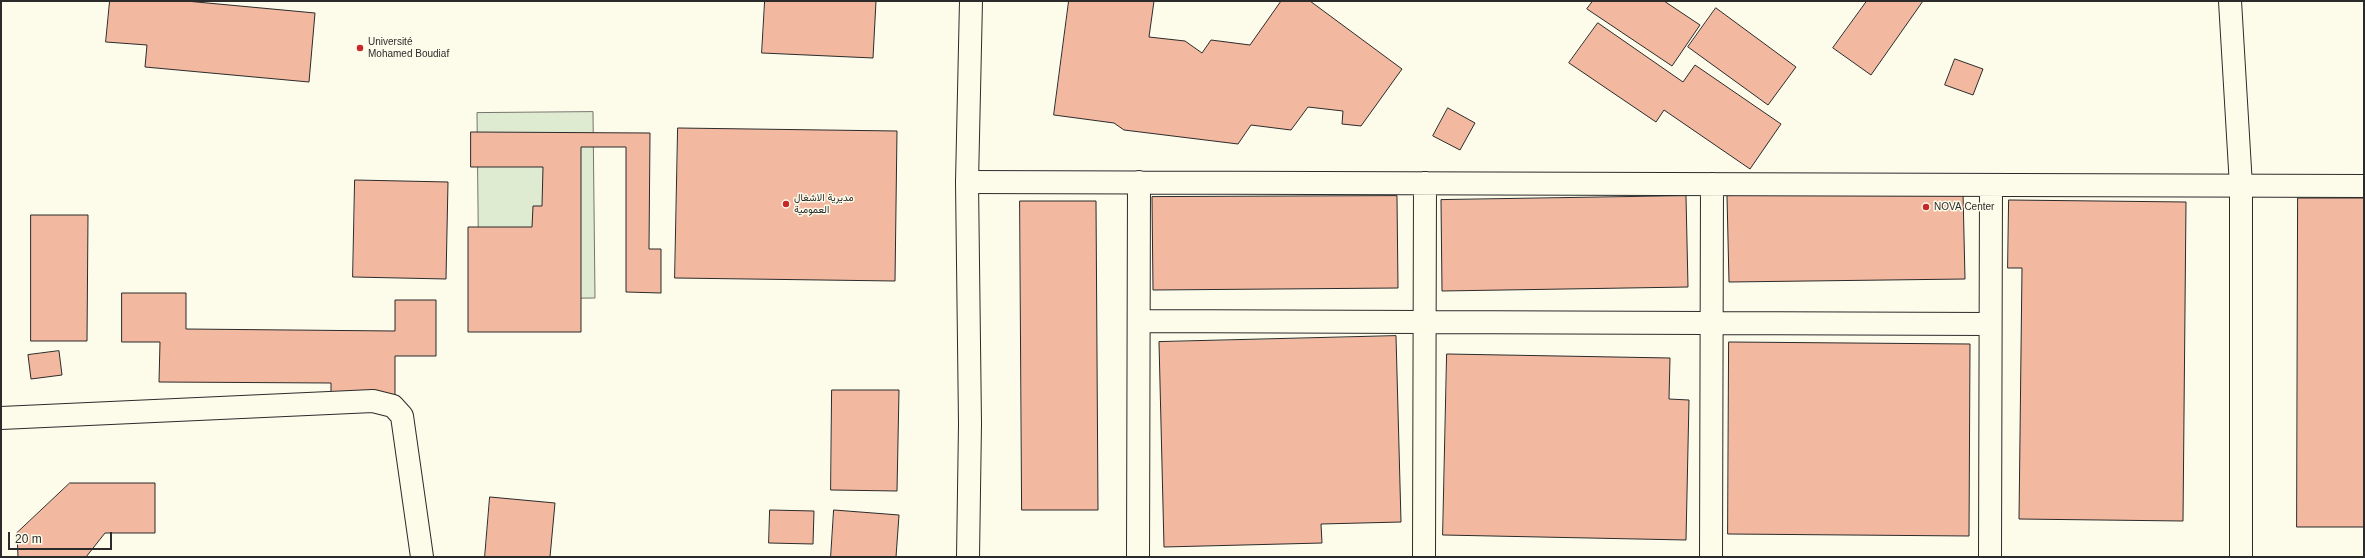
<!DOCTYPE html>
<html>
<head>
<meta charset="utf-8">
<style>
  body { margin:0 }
  #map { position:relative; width:2365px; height:558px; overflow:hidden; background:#fdfbea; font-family:Arial,sans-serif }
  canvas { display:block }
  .frame { position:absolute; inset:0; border:2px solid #2b2b2b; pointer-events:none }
  .scale { position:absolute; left:8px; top:532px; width:104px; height:18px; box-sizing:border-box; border:2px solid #2b2b2b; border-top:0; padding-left:5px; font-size:12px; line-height:14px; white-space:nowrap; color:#2b2b2b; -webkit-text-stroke:3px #fdfbea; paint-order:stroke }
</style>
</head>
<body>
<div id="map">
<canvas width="2365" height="558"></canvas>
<div class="frame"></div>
<div class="scale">20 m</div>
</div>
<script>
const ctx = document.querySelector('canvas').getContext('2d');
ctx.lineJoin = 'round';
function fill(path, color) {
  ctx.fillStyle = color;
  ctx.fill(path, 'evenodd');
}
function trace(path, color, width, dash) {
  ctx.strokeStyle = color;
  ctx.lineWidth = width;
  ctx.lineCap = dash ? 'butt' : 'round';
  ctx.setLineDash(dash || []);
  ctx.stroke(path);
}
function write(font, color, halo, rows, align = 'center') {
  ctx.font = font + ' Arial,Vazirmatn,sans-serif';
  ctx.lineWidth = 3;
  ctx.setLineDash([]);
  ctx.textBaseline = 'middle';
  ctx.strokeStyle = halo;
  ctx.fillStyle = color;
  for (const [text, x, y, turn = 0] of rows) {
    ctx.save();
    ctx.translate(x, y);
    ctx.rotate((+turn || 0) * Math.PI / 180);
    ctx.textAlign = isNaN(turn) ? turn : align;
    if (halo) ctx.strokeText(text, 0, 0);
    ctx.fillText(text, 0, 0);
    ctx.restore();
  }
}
const green = new Path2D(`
  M 593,112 L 595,298 L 479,299 L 477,113 Z`);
fill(green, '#deebd1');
trace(green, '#74746e', 1);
const building = new Path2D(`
  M 110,1 L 186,1 L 315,13 L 309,82 L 145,67 L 147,45 L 106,42 Z
  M 765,1 L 876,1 L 873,58 L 762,53 Z
  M 1069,1 L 1154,1 L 1149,37 L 1185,41 L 1202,53 L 1211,40 L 1250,45 L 1281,1 L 1310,1 L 1402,69 L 1361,126 L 1342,124 L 1343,111 L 1308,107 L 1291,130 L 1251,125 L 1238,144 L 1124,130 L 1114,123 L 1054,115 Z
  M 1593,1 L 1664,1 L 1700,25 L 1672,66 L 1587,9 Z
  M 1867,1 L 1923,1 L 1871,75 L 1833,48 Z
  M 1716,8 L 1796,67 L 1768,105 L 1688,47 Z
  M 1598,23 L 1683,82 L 1695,65 L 1781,124 L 1750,169 L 1664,110 L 1656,122 L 1569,63 Z
  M 1955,59 L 1983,69 L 1973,95 L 1945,85 Z
  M 1448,108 L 1475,123 L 1460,150 L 1433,136 Z
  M 678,128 L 897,131 L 895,281 L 675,278 Z
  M 471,132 L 650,133 L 649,249 L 661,249 L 661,293 L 626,292 L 626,147 L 581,147 L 581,332 L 468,332 L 468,227 L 532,227 L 533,206 L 542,206 L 543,167 L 471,167 Z
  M 355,180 L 448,182 L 446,279 L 353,277 Z
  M 1963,192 L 1965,279 L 1729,282 L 1727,196 Z
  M 1397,196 L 1398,288 L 1153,290 L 1152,197 Z
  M 1686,196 L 1688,287 L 1442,291 L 1441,200 Z
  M 2298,198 L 2364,198 L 2364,527 L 2297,527 Z
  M 2009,200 L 2186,202 L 2183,521 L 2019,519 L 2022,268 L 2008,268 Z
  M 1020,201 L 1096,201 L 1098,510 L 1022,510 Z
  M 31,215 L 88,215 L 87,341 L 31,341 Z
  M 122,293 L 186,293 L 186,329 L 395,331 L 395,300 L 436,300 L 436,356 L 395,356 L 395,396 L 331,395 L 331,383 L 159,382 L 160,342 L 122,342 Z
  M 1396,336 L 1401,522 L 1321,524 L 1322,543 L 1164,547 L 1159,342 Z
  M 1729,342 L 1970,344 L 1969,536 L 1728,534 Z
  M 59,351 L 62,375 L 31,379 L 28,355 Z
  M 1447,354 L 1670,358 L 1669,399 L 1689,400 L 1686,540 L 1443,535 Z
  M 832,390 L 899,390 L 897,491 L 831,490 Z
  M 70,483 L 155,483 L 155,533 L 105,533 L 86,557 L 18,557 L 17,533 Z
  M 490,497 L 555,503 L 550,557 L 485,557 Z
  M 770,510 L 814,511 L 813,544 L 769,543 Z
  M 834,510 L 899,515 L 896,557 L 831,557 Z`);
fill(building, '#f2b8a0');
trace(building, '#2b2b2b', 1);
const street = new Path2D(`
  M 967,182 L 2364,186
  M 1139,321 L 1990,324
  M 1,418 L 373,401 L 393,406 L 402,416 L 422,557
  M 1138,557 L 1139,182
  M 1424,557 L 1425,183
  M 1711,557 L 1712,184
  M 1990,557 L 1991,185`);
const secondary = new Path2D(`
  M 2230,1 L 2241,186 L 2241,557
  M 968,557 L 970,424 L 967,182 L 971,1`);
trace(street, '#2b2b2b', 24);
trace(secondary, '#2b2b2b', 24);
trace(street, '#fdfbea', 22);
trace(secondary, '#fdfbea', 22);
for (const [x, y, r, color] of [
  [360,48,4,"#c62828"],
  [786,204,4,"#c62828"],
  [1926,207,4,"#c62828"]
]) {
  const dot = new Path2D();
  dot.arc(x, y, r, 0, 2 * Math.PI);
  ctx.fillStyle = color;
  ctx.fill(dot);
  trace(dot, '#fdfbea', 1.5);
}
write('10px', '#2b2b2b', '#fdfbea', [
  ["Université",368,42],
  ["Mohamed Boudiaf",368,54],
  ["مديرية الاشغال",794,198],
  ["العمومية",794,210],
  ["NOVA Center",1934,207]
], 'left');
</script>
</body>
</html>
